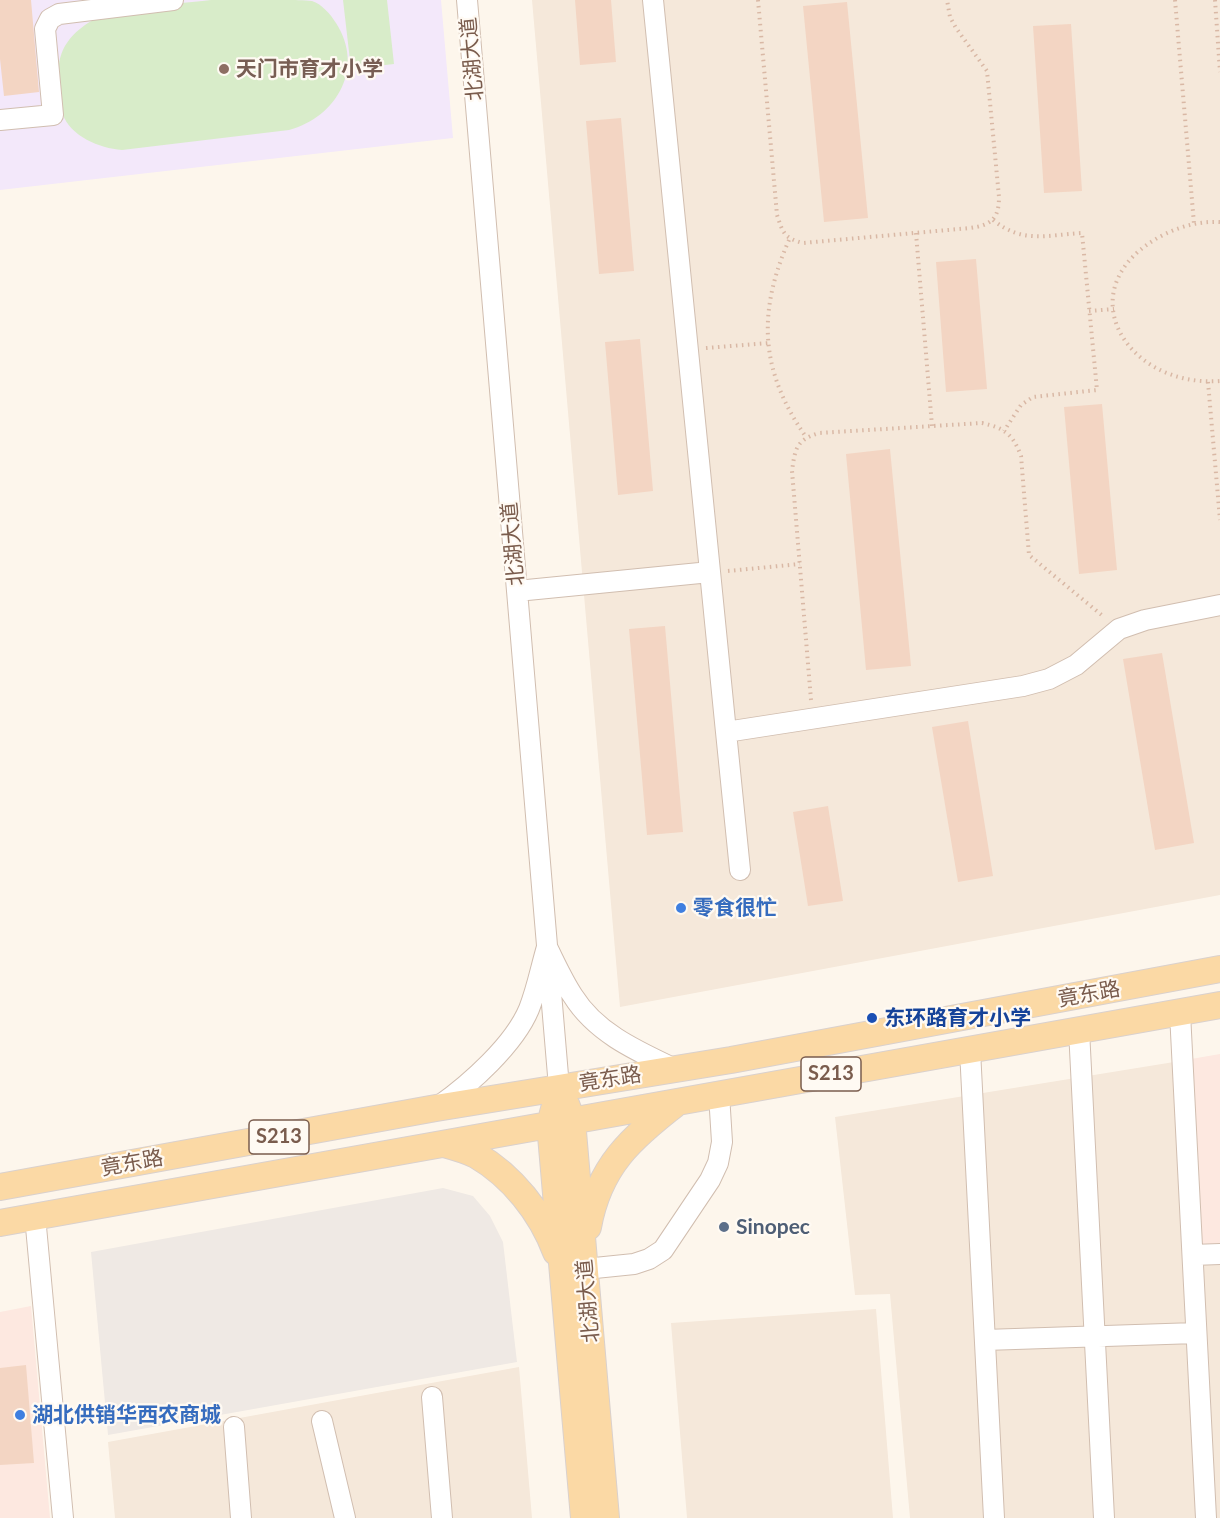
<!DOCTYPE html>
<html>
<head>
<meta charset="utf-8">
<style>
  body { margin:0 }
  canvas { display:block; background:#fdf6ec }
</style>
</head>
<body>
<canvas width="1220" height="1518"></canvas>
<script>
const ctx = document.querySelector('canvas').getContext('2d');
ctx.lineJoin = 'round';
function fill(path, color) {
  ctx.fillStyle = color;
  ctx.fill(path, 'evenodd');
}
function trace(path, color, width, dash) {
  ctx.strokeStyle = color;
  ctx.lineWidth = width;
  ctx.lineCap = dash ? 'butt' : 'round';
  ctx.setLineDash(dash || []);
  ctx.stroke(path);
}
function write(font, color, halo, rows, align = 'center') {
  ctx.font = font + ' Lato,"Noto Sans SC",sans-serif';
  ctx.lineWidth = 4.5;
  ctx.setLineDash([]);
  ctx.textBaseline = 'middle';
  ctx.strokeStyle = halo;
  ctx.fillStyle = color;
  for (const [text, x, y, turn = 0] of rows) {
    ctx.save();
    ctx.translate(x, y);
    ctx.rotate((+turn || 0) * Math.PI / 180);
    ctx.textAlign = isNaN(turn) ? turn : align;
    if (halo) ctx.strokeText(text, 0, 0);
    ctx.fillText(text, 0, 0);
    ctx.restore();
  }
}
fill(new Path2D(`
  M 532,0 L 1220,0 L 1220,895 L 620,1007 Z
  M 1174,1062 L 1220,1250 L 1220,1518 L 910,1518 L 890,1294 L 855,1295 L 835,1117 Z
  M 876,1309 L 893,1518 L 687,1518 L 671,1323 Z
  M 519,1367 L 532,1518 L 115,1518 L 108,1442 Z`), '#f5e8da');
fill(new Path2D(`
  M 1220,1054 L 1220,1246 L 1201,1247 L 1191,1059 Z
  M 31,1306 L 50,1518 L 0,1518 L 0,1312 Z`), '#fde8e0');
fill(new Path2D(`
  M 443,1188 L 473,1196 L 490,1216 L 503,1242 L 517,1362 L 108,1435 L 91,1252 Z`), '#efe9e4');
fill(new Path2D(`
  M 0,0 L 441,0 L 453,138 L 0,190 Z`), '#f3e8fa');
fill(new Path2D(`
  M 211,0 C 236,0 260,0 285,0 C 293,0 305,0 312,1 C 322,4 331,15 336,23 C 365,68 337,117 289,130 L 122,150 C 99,148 71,137 62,113 C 60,106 60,97 59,90 C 56,62 60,43 85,25 C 109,7 179,4 211,0 Z
  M 343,0 L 387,0 L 394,64 L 351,69 Z`), '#d8ecc9');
fill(new Path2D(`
  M 0,0 L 31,0 L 39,92 L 4,96 L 0,59 Z
  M 575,0 L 611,0 L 616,62 L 580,65 Z
  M 847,2 L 868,218 L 824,222 L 803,6 Z
  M 1071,24 L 1082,191 L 1044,193 L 1033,26 Z
  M 621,118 L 634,271 L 599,274 L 586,121 Z
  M 976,259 L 987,389 L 946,392 L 936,262 Z
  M 640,339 L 653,491 L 618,495 L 605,342 Z
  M 1102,404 L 1117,570 L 1079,574 L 1064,407 Z
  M 890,449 L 911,666 L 866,670 L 846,454 Z
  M 665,626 L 683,832 L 647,835 L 629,629 Z
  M 1162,653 L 1194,843 L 1155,850 L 1123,659 Z
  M 968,721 L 993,876 L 958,882 L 932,727 Z
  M 828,806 L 843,901 L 808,906 L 793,812 Z
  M 26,1365 L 34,1463 L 0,1465 L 0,1368 Z`), '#f3d5c3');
const minor = new Path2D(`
  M 467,0 L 559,1087
  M 653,0 L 726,732 L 1023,686 L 1049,679 L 1076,665 L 1119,629 L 1145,620 L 1220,605
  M 0,120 L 53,115 L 45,29 L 50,19 L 59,14 L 173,0
  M 517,591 L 710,572
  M 726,732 L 740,870
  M 1180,1013 L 1206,1518
  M 1079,1030 L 1104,1518
  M 970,1050 L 994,1518
  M 439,1106 C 470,1084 514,1045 529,1009 C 537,989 541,967 547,947 C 555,963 563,981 573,996 C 596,1033 637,1051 675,1069
  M 35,1216 L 63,1518
  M 1193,1255 L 1220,1254
  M 585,1269 L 634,1264 L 649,1259 L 663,1250 L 710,1180 L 718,1163 L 722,1142 L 719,1094
  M 985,1340 L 1196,1333
  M 432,1397 L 442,1518
  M 322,1421 L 345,1518
  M 234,1427 L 241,1518`);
const major = new Path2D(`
  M 566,1104 L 572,1120 L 606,1518
  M 554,1109 L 550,1124 L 584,1518
  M 444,1144 C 455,1147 466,1150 476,1155 C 512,1176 541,1212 556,1252
  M 0,1187 L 436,1108 L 731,1060 L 1220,969
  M 0,1223 L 1220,1005
  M 588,1227 C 599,1166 631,1138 678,1102`);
trace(minor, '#d1beb0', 22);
trace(major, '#dad1cd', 28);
trace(new Path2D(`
  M 758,0 L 777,215 C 783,233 784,238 803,243 L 970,228 C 991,225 999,219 999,197 L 987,71 L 956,28 L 950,17 L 947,0
  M 1175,0 L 1194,224
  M 1215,0 L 1220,72
  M 993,220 C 1023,244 1046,235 1082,233 L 1097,390 L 1033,397 L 1021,405 L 1004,431
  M 1220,222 C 1200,221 1181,226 1163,235 C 1065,286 1124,388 1220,381
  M 916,233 L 932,426
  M 789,240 C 757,313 760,371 806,437
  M 1089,311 L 1114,309
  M 706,348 L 769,343
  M 1208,382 L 1220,520
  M 728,571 L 800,564
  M 811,700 L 792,471 C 795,449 796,440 819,433 L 982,423 C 1004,428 1013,434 1021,456 L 1029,555 L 1104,617`), '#d9b8a5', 4, [1.5, 4.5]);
trace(minor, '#fff', 20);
trace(major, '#fbd9a5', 26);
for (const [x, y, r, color] of [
  [224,69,6,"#8d6e63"],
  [681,908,6,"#3f7fe0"],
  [872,1018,6,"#1a4fb4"],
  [724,1227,6,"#5c6f8a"],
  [20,1415,6,"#3f7fe0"]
]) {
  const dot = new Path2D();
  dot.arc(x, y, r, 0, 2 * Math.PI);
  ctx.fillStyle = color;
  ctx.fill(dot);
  trace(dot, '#fffaf3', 2);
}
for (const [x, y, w] of [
  [831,1074,60],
  [279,1137,60]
]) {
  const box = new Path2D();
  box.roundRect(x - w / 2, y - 17, w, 34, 4.5);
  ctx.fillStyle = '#fffaf3';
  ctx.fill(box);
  trace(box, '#7a5c4d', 1.5);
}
write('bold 20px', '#7a5c4d', null, [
  ["S213",831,1074],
  ["S213",279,1137]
]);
write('21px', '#7a5c4d', '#fffaf3', [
  ["北湖大道",472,59,-95],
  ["北湖大道",513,544,-95],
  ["竟东路",1089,994,-10],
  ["竟东路",610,1079,-9],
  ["竟东路",132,1163,-10],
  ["北湖大道",588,1301,-95]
]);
write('bold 21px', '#785e54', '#fffaf3', [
  ["天门市育才小学",236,69]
], 'left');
write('bold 21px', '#366cbe', '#fffaf3', [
  ["零食很忙",693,908],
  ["湖北供销华西农商城",32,1415]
], 'left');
write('bold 21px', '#164399', '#fffaf3', [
  ["东环路育才小学",884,1018]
], 'left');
write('bold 21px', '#4e5e75', '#fffaf3', [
  ["Sinopec",736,1227]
], 'left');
</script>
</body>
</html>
